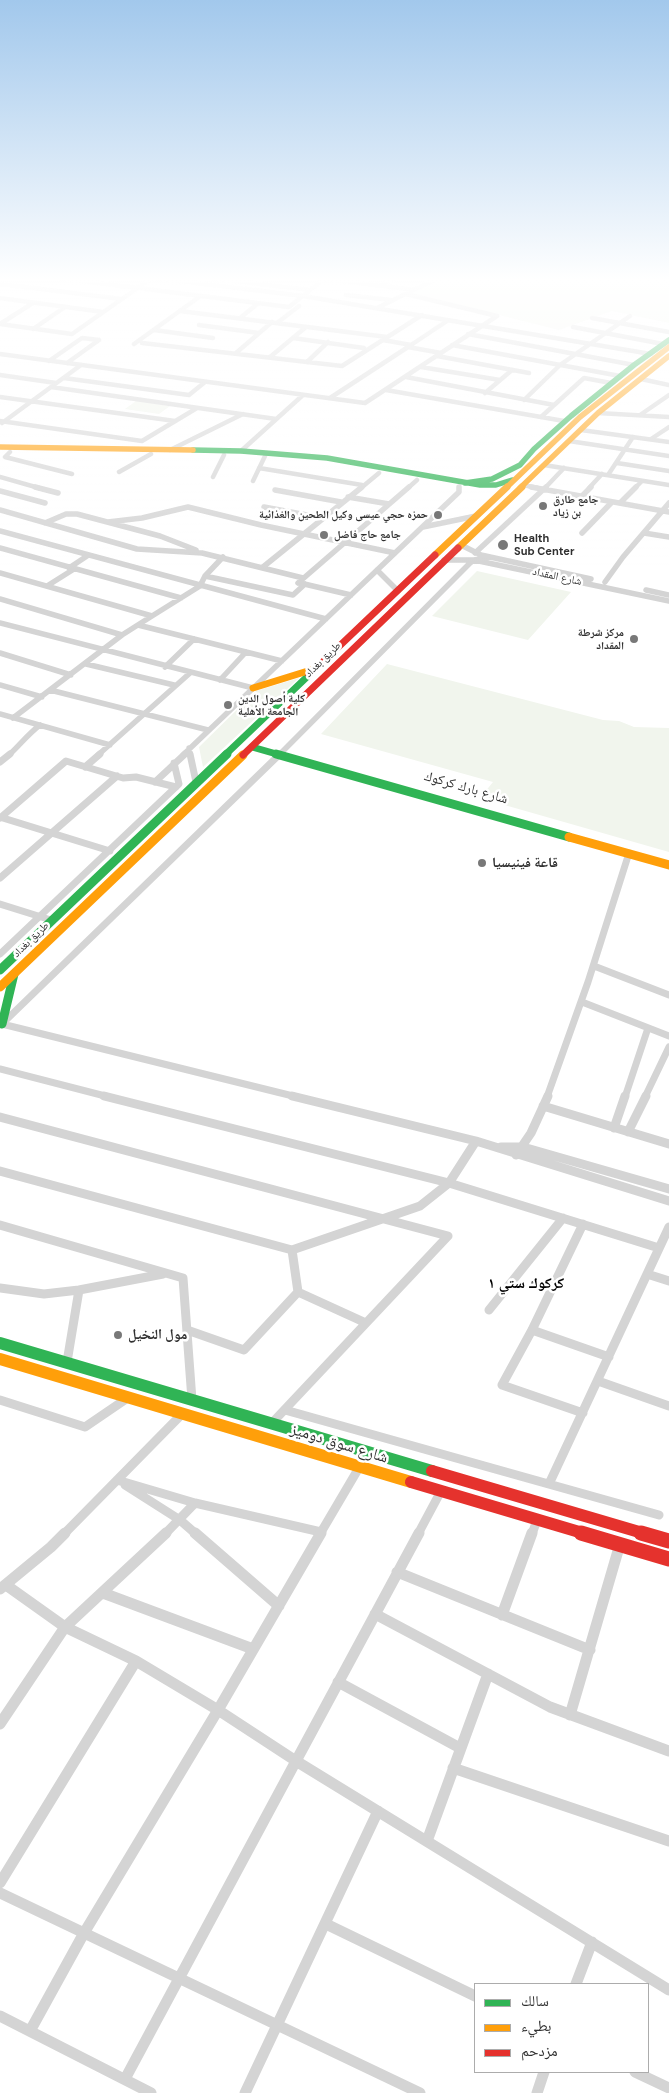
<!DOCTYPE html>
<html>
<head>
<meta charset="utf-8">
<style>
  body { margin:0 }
  #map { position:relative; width:669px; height:2093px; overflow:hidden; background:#fff; font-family:"DM Sans","Noto Naskh Arabic",sans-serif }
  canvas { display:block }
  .legend { position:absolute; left:474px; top:1983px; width:175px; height:90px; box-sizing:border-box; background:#fff; border:1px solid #acacac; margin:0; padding:6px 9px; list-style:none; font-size:15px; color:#303030 }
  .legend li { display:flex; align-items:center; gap:10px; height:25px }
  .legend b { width:25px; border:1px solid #acacac }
</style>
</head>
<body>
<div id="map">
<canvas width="669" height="2093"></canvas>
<ul class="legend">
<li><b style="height:6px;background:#30b455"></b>سالك</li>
<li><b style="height:6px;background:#ff9f0a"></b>بطيء</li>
<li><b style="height:6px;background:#e5322d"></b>مزدحم</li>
</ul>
</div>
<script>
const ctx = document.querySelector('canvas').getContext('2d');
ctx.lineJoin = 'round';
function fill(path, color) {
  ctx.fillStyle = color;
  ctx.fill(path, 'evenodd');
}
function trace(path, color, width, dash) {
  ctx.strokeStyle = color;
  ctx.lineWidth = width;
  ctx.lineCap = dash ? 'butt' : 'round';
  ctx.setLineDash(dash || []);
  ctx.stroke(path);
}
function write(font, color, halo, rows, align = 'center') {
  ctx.font = font + ' "DM Sans","Noto Naskh Arabic",sans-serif';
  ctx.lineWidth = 5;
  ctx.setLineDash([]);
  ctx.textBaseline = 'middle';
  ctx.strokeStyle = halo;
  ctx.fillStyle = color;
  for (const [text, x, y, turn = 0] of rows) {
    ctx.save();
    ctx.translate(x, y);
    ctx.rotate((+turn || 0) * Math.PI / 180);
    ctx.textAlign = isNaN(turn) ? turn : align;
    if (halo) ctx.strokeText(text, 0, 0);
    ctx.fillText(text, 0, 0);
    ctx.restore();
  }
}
fill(new Path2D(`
  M 443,278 L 669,278 L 669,323 L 612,311 L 559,330 L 411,293 Z
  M 136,401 L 170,406 L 159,414 L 125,409 Z
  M 477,571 L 571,592 L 528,640 L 432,616 Z
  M 387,664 L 603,720 L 619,721 L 634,727 L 669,728 L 669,852 L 480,798 L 493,782 L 321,734 Z
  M 299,678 L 203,767 L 199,747 L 256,691 Z`), '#f1f5ed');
trace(new Path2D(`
  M 59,278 L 289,307 L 324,279
  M 155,278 L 303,296 L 651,354
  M 211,278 L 310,290
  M 320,278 L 414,290
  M 0,284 L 122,299
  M 381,285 L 395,278
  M 346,295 L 391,300
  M 0,298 L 103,312
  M 377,308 L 438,278
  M 180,311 L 387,337
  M 240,318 L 256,305
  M 592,318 L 669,332
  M 277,323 L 299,306
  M 0,324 L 72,334 L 152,278
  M 0,324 L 33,303
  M 199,325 L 259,333
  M 573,327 L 663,344
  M 33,329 L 65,307
  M 154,330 L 213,338
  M 468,334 L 634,365
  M 293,338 L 364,348
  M 383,340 L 411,345 L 447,321
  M 142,343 L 342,366 L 422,315
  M 134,344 L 199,297
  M 452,345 L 620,376
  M 236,353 L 272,322
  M 0,354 L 365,403 L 497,316 L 406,294
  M 437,356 L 529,373
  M 270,357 L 306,327
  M 49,361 L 82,338 L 99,340
  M 307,362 L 328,342
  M 67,363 L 99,340
  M 421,367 L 500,380
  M 0,375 L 56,383
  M 406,377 L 554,405
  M 64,378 L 189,395 L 205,382
  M 641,379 L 669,385
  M 51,387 L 276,419
  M 386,390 L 564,421
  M 485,393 L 512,370
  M 0,397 L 175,421
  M 330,398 L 408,347 L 441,353
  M 524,400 L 560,365 L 630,316
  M 598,413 L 669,417
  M 640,415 L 669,395
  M 541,417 L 584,378 L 611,383
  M 0,421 L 142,441 L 197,408
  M 2,423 L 81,365
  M 581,430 L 669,442
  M 651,439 L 669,427
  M 569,441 L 669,456
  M 170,450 L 243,414
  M 241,451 L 303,395
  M 10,452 L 5,457 L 72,474
  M 617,463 L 669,471
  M 544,465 L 669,485
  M 259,468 L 362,485
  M 119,472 L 151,454
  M 608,475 L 633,437
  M 0,477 L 39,488
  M 213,477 L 224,455
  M 253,481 L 265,456
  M 523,485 L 538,488
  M 361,488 L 379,473
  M 408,488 L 417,480
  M 545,488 L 564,468
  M 589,488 L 602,474
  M 635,488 L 642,481`), '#d4d4d4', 4.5);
trace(new Path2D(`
  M 35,487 L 58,493
  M 531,487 L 669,512
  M 275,490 L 341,502
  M 0,491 L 45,503
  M 582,496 L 591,487
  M 348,497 L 389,504
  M 620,503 L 636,487
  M 264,507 L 323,518
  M 0,510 L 137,549 L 202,553 L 303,578
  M 108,522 L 142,518 L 188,507 L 261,525 L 395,553
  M 45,523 L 66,514 L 77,514 L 160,536 L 196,550
  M 423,527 L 476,516
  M 0,531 L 326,619
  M 582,533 L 612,502
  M 644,533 L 669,537
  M 461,545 L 481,555 L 591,579
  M 0,548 L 181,598
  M 475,553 L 546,487
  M 444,560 L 474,560 L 669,601
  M 263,567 L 362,487
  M 69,568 L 87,556
  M 377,570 L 398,591
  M 0,573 L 152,616 L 200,586 L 205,576 L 223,557
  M 205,576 L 293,595 L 305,584
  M 605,582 L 623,557 L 669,503
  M 298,583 L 409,487
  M 300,583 L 351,595
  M 47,586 L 74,569
  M 646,590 L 669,595
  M 0,599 L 122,635
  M 0,623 L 253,688
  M 138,625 L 282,661
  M 0,653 L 71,675
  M 86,664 L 174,685
  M 165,667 L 194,639
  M 220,680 L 246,652
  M 0,685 L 42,697
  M 50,690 L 208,730
  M 0,714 L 110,745
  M 13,718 L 122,635 L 152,616
  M 189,748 L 190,755
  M 9,755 C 20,745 28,734 40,725
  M 98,755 L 190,673
  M 183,755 L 459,492 L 459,487
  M 279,755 L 470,563 L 474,560 L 490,557`), '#d4d4d4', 5.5);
trace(new Path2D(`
  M 190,754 L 196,782
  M 0,762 L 10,754
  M 85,767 L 100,754
  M 155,782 L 185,754
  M 0,817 L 110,851
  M 0,818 L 66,761 L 123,778 L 136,777 L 176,787
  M 0,878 L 117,776
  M 0,904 L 51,920
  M 0,954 L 179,784 L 174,763
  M 594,966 L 669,995
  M 582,1002 L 669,1036
  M 3,1023 L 280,754
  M 2,1024 L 297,1097
  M 0,1069 L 109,1097
  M 547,1097 L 588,982 L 629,853
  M 625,1097 L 648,1028
  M 645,1097 L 669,1047`), '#d4d4d4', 7);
trace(new Path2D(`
  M 104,1096 L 449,1183 L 659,1248
  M 292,1096 L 476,1141 L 669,1201
  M 543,1106 L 669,1144
  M 0,1117 L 448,1236 L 272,1423
  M 614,1128 L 625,1096
  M 628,1132 L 646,1096
  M 501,1147 L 523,1147 L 669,1189
  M 516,1155 L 531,1133 L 548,1096
  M 0,1171 L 292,1250 L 420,1206 L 449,1183 L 476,1141
  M 583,1224 L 532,1330 L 502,1385 L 583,1413
  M 0,1225 L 183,1278 L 192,1400
  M 647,1274 L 669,1281
  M 0,1288 L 44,1294 L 79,1290 L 163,1274
  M 298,1292 L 366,1323
  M 489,1310 L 563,1218
  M 187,1330 L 244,1350 L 298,1292 L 292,1250
  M 532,1330 L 609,1357
  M 67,1362 L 79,1290
  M 598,1381 L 669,1406
  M 0,1400 L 85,1427 L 129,1397
  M 285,1410 L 659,1515
  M 117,1480 L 195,1503 L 321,1532
  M 549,1484 L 669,1227
  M 125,1485 L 180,1520 L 196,1534
  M 64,1534 L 182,1414
  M 165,1534 L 195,1503
  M 320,1534 L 360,1466
  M 418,1534 L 441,1491
  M 532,1534 L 537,1520`), '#d4d4d4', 9);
trace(new Path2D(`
  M 195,1533 L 279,1606
  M 419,1533 L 296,1761 L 669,1990
  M 397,1572 L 590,1650
  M 6,1585 L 65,1627 L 136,1661 L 218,1710 L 84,1933 L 30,2031
  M 0,1589 L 51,1547 L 65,1533
  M 103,1593 L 253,1649
  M 375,1614 L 550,1707 L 669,1751
  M 502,1615 L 532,1533
  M 338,1682 L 460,1748
  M 570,1715 L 620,1544
  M 0,1724 L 65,1627 L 166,1533
  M 453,1768 L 669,1841
  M 427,1841 L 488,1674
  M 0,1883 L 136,1661
  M 0,1893 L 420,2093
  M 326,1924 L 475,1996
  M 576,1984 L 592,1942
  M 0,2016 L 151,2093
  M 635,2072 L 669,2088
  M 125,2079 L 296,1761 L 218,1710 L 321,1533
  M 245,2093 L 378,1811
  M 537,2093 L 544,2072`), '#d4d4d4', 11);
trace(new Path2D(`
  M 193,450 L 241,451 L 327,458 L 480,485 L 496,485 L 512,480
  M 465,483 L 492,479 L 520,465 L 534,449 L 571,416 L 634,365 L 669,340`), '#30b455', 5.5);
trace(new Path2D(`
  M 252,747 L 280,755
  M 225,755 L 309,675`), '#30b455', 7);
trace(new Path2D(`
  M 276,754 L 569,837
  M 0,970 L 227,754
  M 2,1024 L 14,974`), '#30b455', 9);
trace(new Path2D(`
  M 0,1343 L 432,1471`), '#30b455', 12);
trace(new Path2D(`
  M 0,447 L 193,450
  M 506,488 L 580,417 L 669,347
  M 520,488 L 598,413 L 669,356`), '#ff9f0a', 5.5);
trace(new Path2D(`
  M 458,548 L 522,487
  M 435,555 L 507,487
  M 253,688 L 311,670`), '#ff9f0a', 7);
trace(new Path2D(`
  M 569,837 L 669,865
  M 0,987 L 243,755`), '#ff9f0a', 9);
trace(new Path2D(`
  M 0,1359 L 411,1482`), '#ff9f0a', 12);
trace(new Path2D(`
  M 309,675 L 435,555
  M 243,755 L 458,548`), '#e5322d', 7);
trace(new Path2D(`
  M 432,1471 L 646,1534
  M 411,1482 L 586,1534`), '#e5322d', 12);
trace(new Path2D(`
  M 581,1533 L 669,1559
  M 641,1533 L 669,1541`), '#e5322d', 15);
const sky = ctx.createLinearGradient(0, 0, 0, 571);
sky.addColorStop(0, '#a2c8ec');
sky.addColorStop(0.49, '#fff');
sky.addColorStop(1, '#ffffff00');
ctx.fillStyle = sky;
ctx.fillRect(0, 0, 669, 571);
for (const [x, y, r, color] of [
  [543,506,5,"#787878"],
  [438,515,5,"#787878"],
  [324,535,5,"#787878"],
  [503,545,6,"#787878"],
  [634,639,5,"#787878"],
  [228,705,5,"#787878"],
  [482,863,5,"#787878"],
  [118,1335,5,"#787878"]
]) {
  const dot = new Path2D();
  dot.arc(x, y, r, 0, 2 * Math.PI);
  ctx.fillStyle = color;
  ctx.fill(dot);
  trace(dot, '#fff', 2);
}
write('bold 11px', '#303030', '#fff', [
  ["جامع طارق",553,500],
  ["بن زياد",553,513],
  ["حمزه حجي عيسى وكيل الطحين والغذائية",428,515,"right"],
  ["جامع حاج فاضل",334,535],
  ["Health",514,539],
  ["Sub Center",514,552],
  ["مركز شرطة",624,633,"right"],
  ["المقداد",624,646,"right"],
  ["كلية أصول الدين",238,699],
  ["الجامعة الأهلية",238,712]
], 'left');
write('11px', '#303030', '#fff', [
  ["شارع المقداد",557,577,12],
  ["طريق بغداد",323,660,-44],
  ["طريق بغداد",31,940,-44]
]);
write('14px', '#303030', '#fff', [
  ["شارع بارك كركوك",466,788,16]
]);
write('bold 14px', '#303030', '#fff', [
  ["قاعة فينيسيا",492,863],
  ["مول النخيل",128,1335]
], 'left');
write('bold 15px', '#000', '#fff', [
  ["كركوك ستي ١",526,1284]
]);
write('16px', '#303030', '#fff', [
  ["شارع سوق دوميز",339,1444,17]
]);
</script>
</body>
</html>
